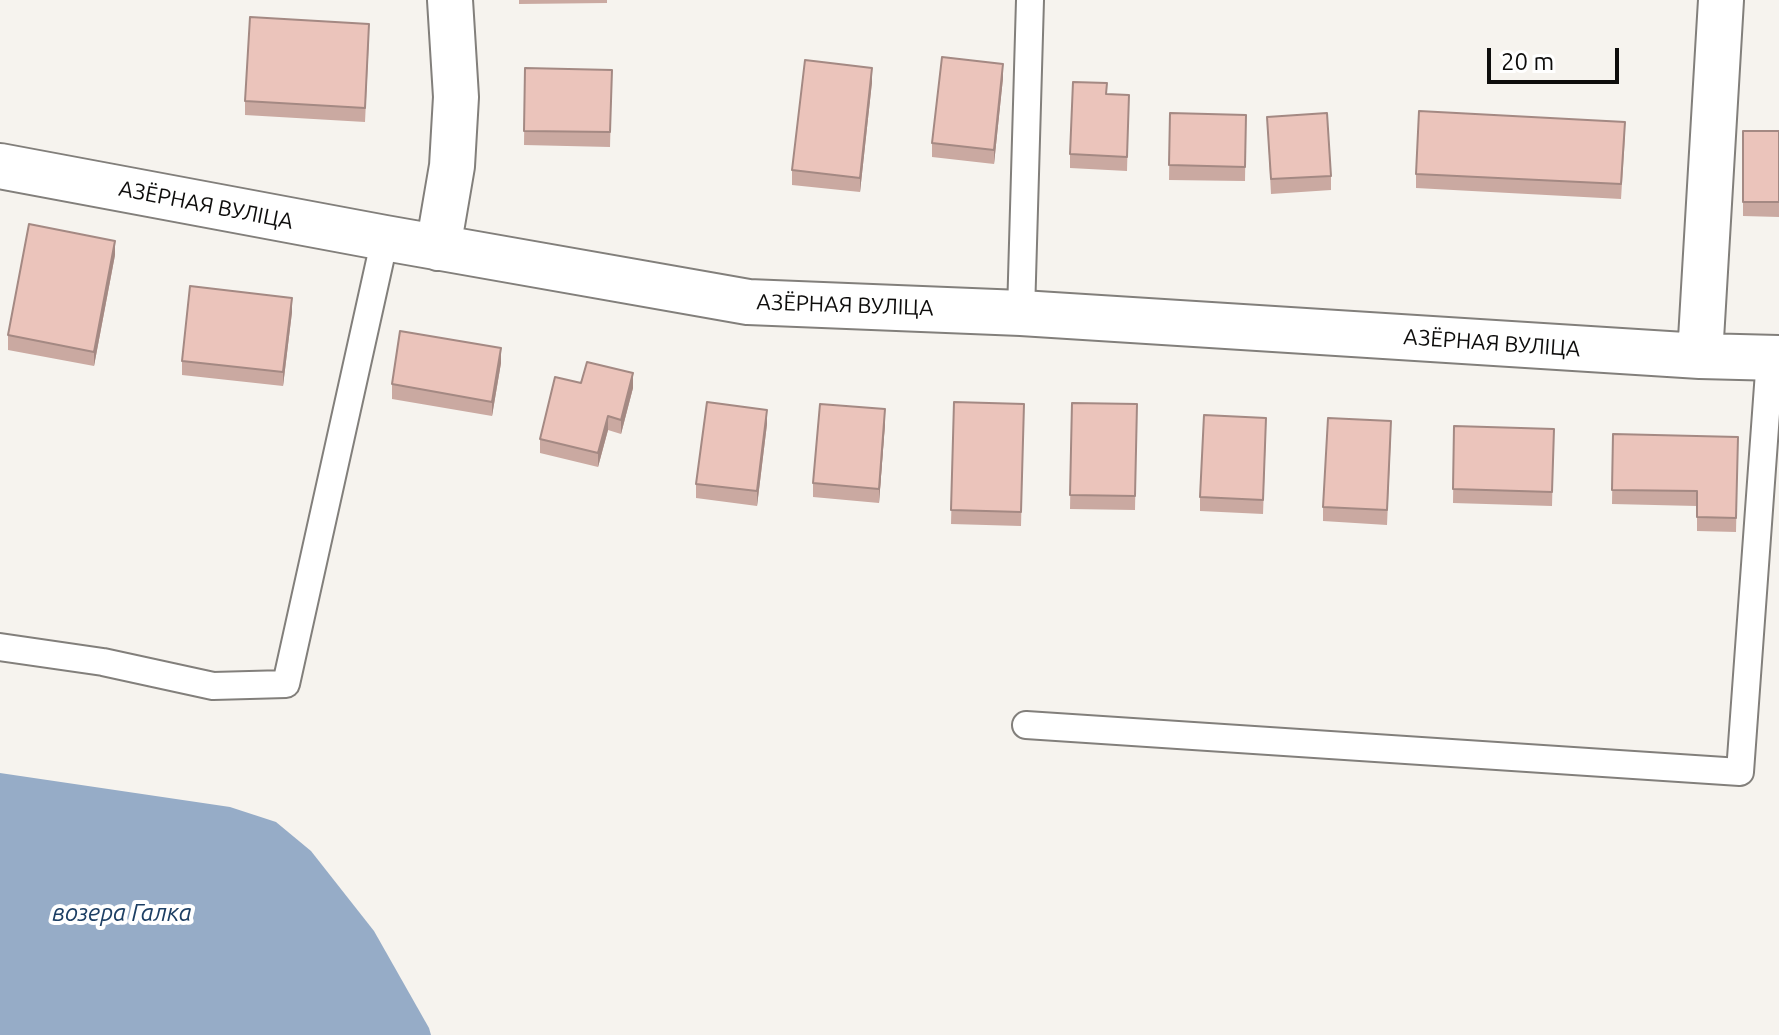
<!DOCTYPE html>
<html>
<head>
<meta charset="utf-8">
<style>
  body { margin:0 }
  #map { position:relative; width:1779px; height:1035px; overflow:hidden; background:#f6f3ee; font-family:Ubuntu,sans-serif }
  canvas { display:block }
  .scale { position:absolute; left:1487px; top:48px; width:132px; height:36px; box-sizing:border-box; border:4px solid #0e0d0c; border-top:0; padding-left:10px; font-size:24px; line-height:28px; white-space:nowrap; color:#0e0d0c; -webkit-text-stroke:6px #fff; paint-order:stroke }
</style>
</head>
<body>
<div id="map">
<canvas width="1779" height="1035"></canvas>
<div class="scale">20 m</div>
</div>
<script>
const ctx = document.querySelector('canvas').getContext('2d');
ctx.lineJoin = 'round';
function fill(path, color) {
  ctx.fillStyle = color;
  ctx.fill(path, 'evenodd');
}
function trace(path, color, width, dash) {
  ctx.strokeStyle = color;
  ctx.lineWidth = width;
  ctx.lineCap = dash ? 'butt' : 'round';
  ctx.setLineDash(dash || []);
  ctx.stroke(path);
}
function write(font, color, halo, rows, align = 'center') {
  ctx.font = font + ' Ubuntu,sans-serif';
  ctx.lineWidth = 8;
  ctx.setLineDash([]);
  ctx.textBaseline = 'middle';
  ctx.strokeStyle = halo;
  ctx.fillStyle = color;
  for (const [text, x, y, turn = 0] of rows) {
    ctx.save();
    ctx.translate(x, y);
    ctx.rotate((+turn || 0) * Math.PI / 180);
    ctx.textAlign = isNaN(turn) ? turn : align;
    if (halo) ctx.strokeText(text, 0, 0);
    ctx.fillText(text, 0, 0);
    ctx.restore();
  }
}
fill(new Path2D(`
  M 0,773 L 230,807 L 276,822 L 311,851 L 374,931 L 429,1028 L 431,1035 L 0,1035 Z`), '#96acc7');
const lane = new Path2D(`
  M 1021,313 L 1030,0
  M 0,647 L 103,662 L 213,686 L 286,684 L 385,238
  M 1026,725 L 1740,772 L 1770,358`);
const street = new Path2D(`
  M 0,166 L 385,238 L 748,302 L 1021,313 L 1700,356 L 1779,358
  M 438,248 L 452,166 L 456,97 L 450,0
  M 1700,356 L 1721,0`);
trace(lane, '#827f7b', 30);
trace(street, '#827f7b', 48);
trace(lane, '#fff', 26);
trace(street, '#fff', 44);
fill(new Path2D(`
  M 519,0 L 607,0 L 607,3 L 519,4 Z
  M 369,38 L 365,122 L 245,115 L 245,101 Z
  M 525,68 L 612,70 L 610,147 L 524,145 Z
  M 1003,78 L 994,164 L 932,157 L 932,143 Z
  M 872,82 L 860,192 L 792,185 L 792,170 Z
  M 1107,94 L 1129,95 L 1127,171 L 1070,168 L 1070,154 Z
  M 1170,113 L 1246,115 L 1245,181 L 1169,180 Z
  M 1267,117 L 1331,176 L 1331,190 L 1271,194 Z
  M 1743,131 L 1779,131 L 1779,217 L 1743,216 Z
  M 1625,136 L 1621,199 L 1416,188 L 1416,174 Z
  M 115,255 L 94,366 L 8,350 L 8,335 Z
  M 292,312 L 283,386 L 182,375 L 182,361 Z
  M 501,363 L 492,416 L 392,399 L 392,384 Z
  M 581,383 L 633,388 L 621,434 L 608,430 L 598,467 L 540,453 L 540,439 Z
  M 954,402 L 1024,404 L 1021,526 L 951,524 Z
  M 1072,403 L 1137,404 L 1135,510 L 1070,509 Z
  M 767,424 L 757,506 L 696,498 L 696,484 Z
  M 885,424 L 879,503 L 813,497 L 813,483 Z
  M 1454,426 L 1554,429 L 1552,506 L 1453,503 Z
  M 1266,432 L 1263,514 L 1200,511 L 1200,497 Z
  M 1613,434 L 1738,437 L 1736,532 L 1697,531 L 1697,506 L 1612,504 Z
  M 1391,435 L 1387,525 L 1323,521 L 1323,507 Z`), '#caa9a1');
fill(new Path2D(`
  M 1003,64 L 1003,78 L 994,164 L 994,150 Z
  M 872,68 L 872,82 L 860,192 L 860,178 Z
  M 115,241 L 115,255 L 94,366 L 94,352 Z
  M 292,298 L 292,312 L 283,386 L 283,372 Z
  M 501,348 L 501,363 L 492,416 L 492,402 Z
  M 633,373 L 633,388 L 621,434 L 621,420 Z
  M 885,409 L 885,424 L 879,503 L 879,489 Z
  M 767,410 L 767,424 L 757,506 L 757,491 Z
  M 608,416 L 608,430 L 598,467 L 598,453 Z`), '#a48983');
const building = new Path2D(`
  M 250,17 L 369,24 L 365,108 L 245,101 Z
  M 942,57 L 1003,64 L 994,150 L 932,143 Z
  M 805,60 L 872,68 L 860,178 L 792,170 Z
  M 525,68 L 612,70 L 610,132 L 524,131 Z
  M 1073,82 L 1107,83 L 1106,94 L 1129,95 L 1127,157 L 1070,154 Z
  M 1419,111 L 1625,122 L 1621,184 L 1416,174 Z
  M 1170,113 L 1246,115 L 1245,167 L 1169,165 Z
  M 1327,113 L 1331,176 L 1271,179 L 1267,117 Z
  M 1743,131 L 1779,131 L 1779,202 L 1743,202 Z
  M 29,224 L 115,241 L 94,352 L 8,335 Z
  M 190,286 L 292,298 L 283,372 L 182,361 Z
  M 400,331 L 501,348 L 492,402 L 392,384 Z
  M 587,362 L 633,373 L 621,420 L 608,416 L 598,453 L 540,439 L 555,377 L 581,383 Z
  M 707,402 L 767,410 L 757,491 L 696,484 Z
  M 954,402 L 1024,404 L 1021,512 L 951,510 Z
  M 1072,403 L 1137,404 L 1135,496 L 1070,495 Z
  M 820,404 L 885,409 L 879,489 L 813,483 Z
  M 1204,415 L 1266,418 L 1263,500 L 1200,497 Z
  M 1328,418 L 1391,421 L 1387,510 L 1323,507 Z
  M 1454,426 L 1554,429 L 1552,492 L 1453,489 Z
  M 1613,434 L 1738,437 L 1736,518 L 1697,517 L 1697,491 L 1612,490 Z`);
fill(building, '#ebc4bb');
trace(building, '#a48983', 2);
write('22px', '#0e0d0c', '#fff', [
  ["АЗЁРНАЯ ВУЛІЦА",206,205,11],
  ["АЗЁРНАЯ ВУЛІЦА",845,305,2],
  ["АЗЁРНАЯ ВУЛІЦА",1492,343,4]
]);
write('italic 24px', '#1d3f64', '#fff', [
  ["возера Галка",122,913]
]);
</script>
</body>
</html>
